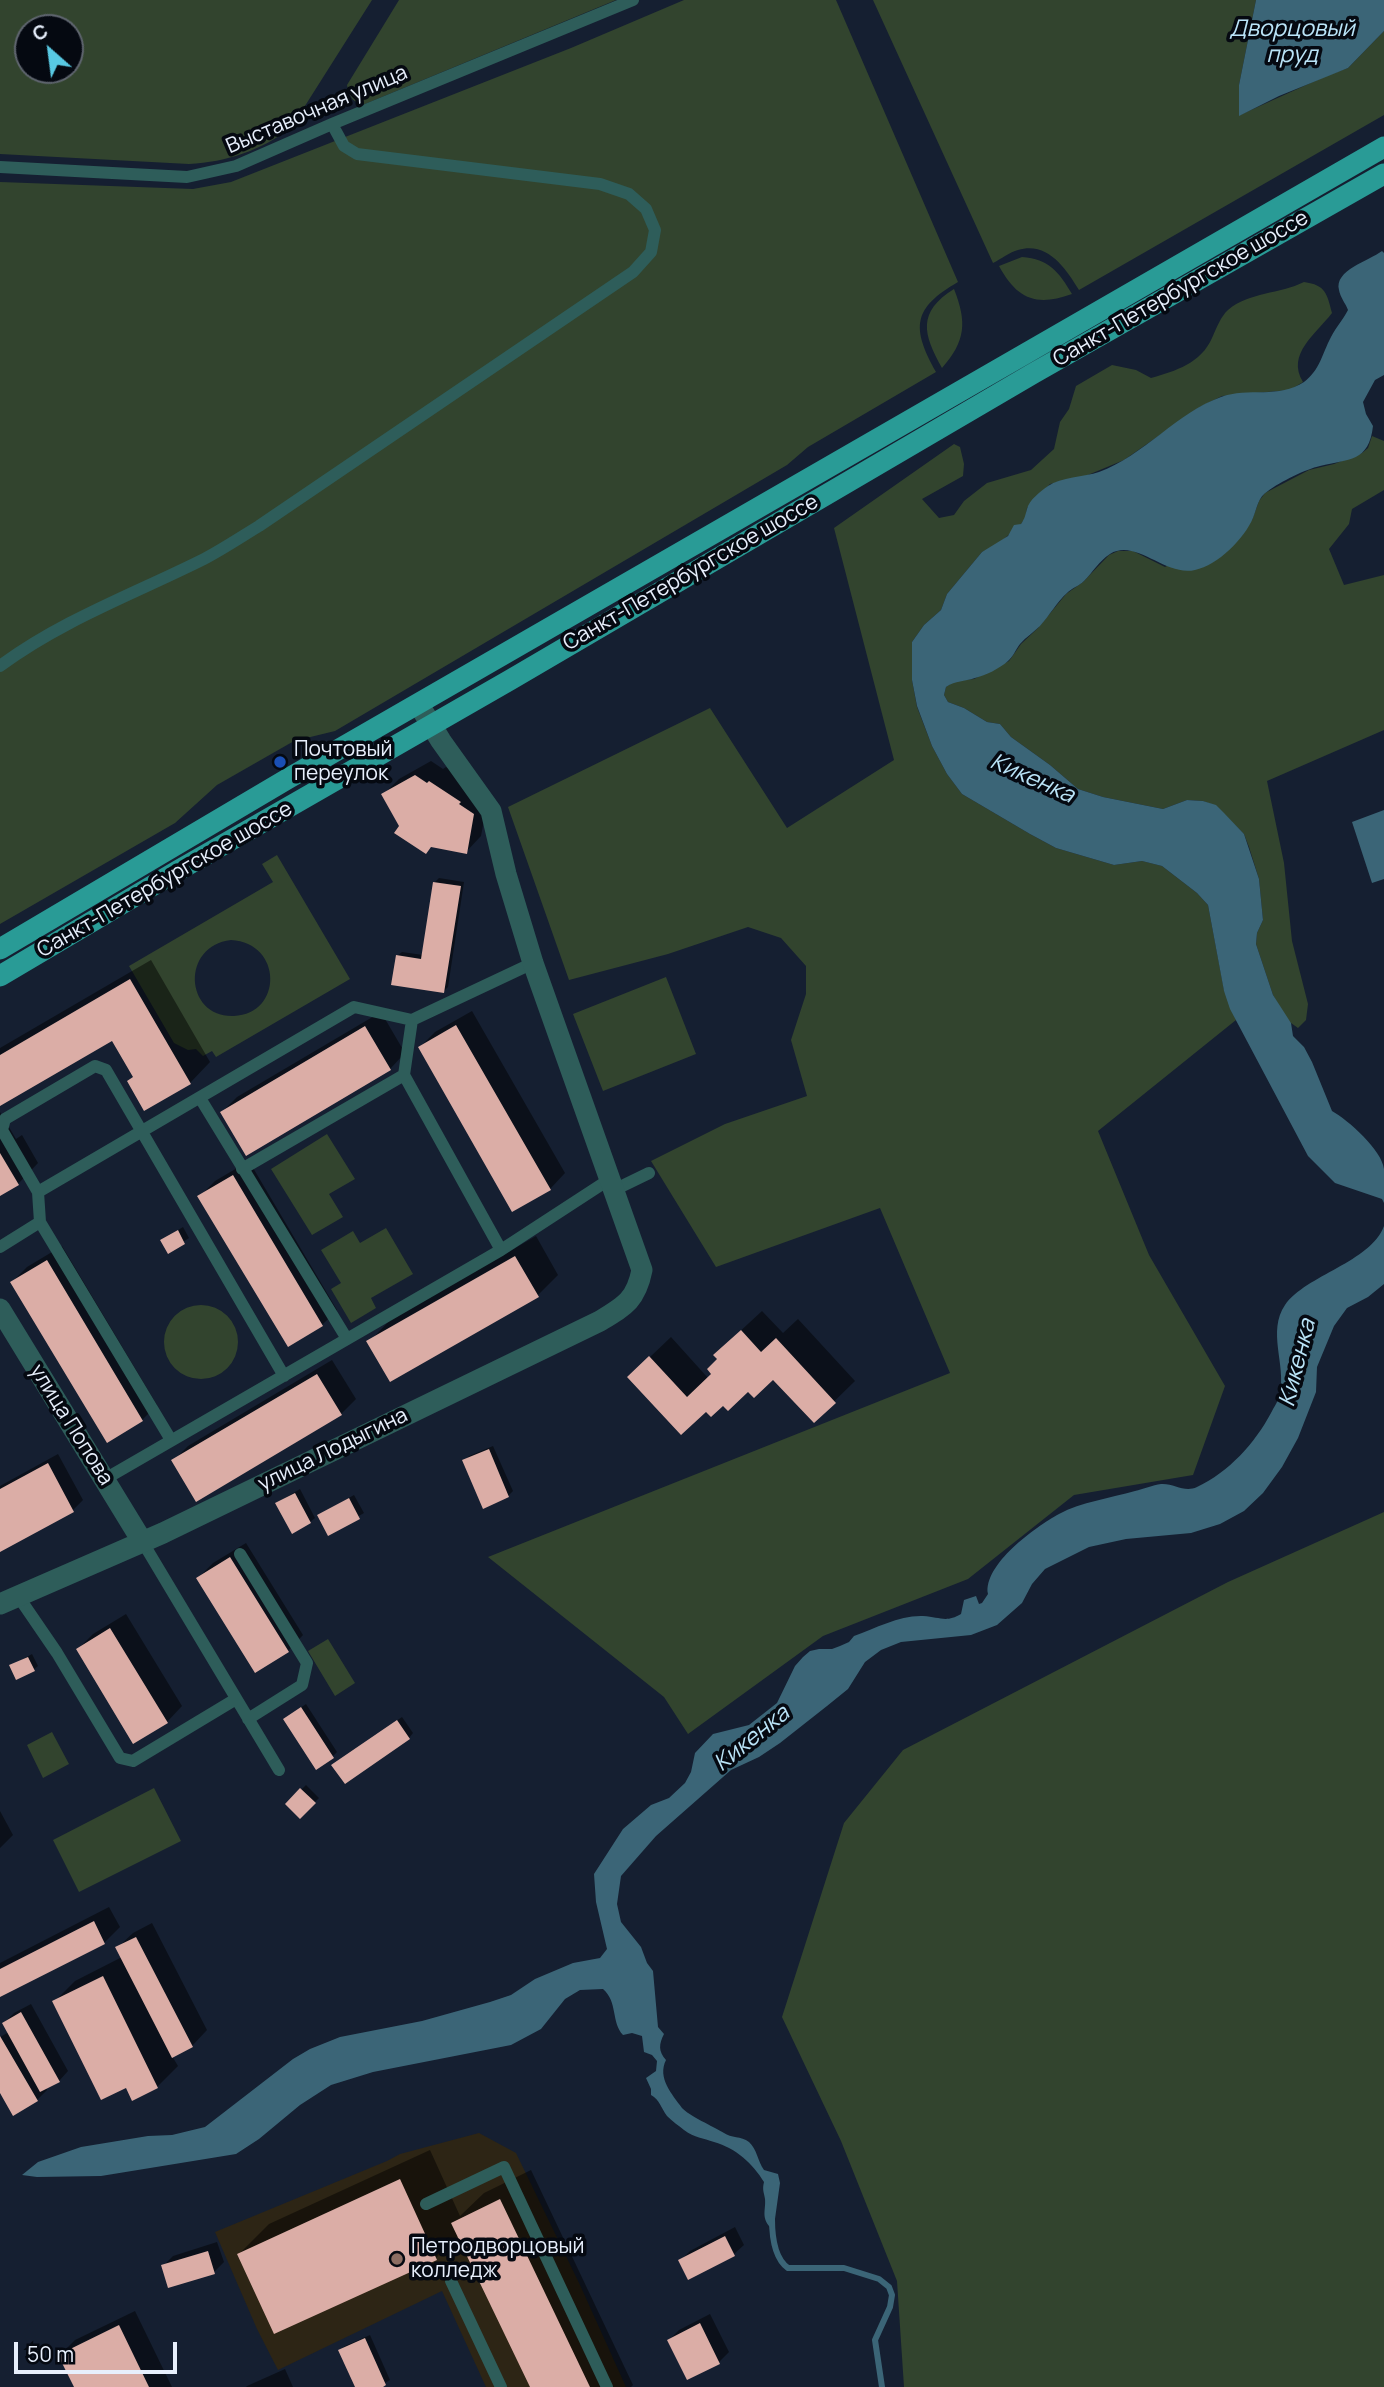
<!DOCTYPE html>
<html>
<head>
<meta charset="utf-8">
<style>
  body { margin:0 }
  #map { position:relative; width:1384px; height:2387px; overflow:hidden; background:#151f31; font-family:Manrope,sans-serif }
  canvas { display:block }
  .north { position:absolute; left:14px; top:14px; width:70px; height:70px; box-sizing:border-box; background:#050911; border:2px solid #5f656f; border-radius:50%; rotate:332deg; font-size:19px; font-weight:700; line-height:28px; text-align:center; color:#e7effc }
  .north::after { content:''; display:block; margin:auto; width:24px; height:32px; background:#58c9e3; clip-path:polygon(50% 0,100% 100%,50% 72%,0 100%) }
  .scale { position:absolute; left:14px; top:2342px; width:163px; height:32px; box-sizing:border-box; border:4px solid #e7effc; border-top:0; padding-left:9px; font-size:21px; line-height:24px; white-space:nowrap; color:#e7effc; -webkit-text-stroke:5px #050911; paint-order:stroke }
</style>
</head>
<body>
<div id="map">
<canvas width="1384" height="2387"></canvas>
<div class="north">С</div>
<div class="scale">50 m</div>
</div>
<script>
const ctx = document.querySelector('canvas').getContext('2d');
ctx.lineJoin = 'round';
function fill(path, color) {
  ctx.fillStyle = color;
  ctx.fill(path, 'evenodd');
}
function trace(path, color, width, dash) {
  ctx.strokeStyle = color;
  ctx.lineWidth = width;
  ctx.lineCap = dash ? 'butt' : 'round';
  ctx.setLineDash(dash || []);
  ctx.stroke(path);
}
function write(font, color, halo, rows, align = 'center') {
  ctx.font = font + ' Manrope,sans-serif';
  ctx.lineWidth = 7;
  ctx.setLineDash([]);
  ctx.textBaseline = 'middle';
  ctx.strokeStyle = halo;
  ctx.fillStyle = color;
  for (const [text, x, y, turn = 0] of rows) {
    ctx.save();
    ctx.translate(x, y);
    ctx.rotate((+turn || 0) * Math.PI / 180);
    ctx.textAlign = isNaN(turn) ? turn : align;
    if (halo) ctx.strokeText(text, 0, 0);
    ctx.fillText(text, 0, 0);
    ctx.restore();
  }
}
fill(new Path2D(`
  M 479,2133 L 516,2153 L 580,2285 L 626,2387 L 486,2387 L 442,2291 L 278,2370 L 257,2329 L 215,2232 L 387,2161 L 400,2154 Z`), '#2d2515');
fill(new Path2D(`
  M 0,0 L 372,0 L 291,128 C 261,150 227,162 189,164 L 0,154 ZM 28,28 L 70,28 L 70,70 L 28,70 Z
  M 399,0 L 616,0 L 365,104 C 353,104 349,96 347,85 Z
  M 684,0 L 836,0 L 958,282 C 913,308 911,327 936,372 L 808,447 L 787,465 L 335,731 L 294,741 L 217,785 L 175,823 L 0,924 L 0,182 L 193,189 L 231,182 L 571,48 Z
  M 873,0 L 1256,0 L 1239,85 L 1240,115 L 1326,76 L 1348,68 L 1384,31 L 1384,115 L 1079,290 C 1066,269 1048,241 1018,250 C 1010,252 1001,259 993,263 Z
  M 1022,257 C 1049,259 1059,272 1072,294 C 1036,307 1017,299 999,266 Z
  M 1304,282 C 1326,285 1327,294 1332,313 C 1316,334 1286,354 1303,382 L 1290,390 L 1222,396 L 1200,407 L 1124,460 L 1083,477 L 1050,484 L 1027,508 L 1026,517 L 1021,524 L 996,546 L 982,552 L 947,594 L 941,610 L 924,625 L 912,642 L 912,680 L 917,707 L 932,746 L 947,774 L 962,794 L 1030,834 L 1056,848 L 1114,865 L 1142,861 L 1162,866 L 1197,893 L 1208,905 L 1224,990 L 1236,1020 L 1098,1131 L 1149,1255 L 1225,1386 L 1193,1475 L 1074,1495 L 968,1579 L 823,1636 L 688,1734 L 664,1697 L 488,1557 L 950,1373 L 880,1208 L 716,1267 L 651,1161 L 725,1124 L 807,1096 L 791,1040 L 806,994 L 806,966 L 781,938 L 748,927 L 668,954 L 569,980 L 508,807 L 710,708 L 787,828 L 894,760 L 834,528 L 954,444 L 960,447 L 964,464 L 963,476 L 922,499 L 939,518 L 954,515 L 964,501 L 987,483 L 1031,470 L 1054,449 L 1060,422 L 1069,409 L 1076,386 L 1112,365 L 1136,370 L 1151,378 C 1176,371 1201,363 1212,338 C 1216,329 1221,316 1228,310 C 1249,292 1280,294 1304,282 Z
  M 954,289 C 967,322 966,341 942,368 C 923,334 917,312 954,289 Z
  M 1372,436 L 1384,441 L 1384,490 L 1352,509 L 1349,524 L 1329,549 L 1344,585 L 1384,575 L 1384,730 L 1267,781 L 1284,863 L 1292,941 L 1308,1004 L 1306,1020 L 1298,1028 L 1291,1023 L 1283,1013 L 1273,995 L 1256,944 L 1257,933 L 1263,920 L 1259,879 L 1249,847 L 1244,834 L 1216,806 L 1203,801 L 1187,800 L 1163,809 L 1103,797 L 1078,789 L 1050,765 L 1011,737 L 1000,724 L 987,722 L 964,708 L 948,702 L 944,695 L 946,687 L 954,681 L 974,679 L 1009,661 L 1021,644 L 1038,628 L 1066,594 L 1083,582 L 1109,555 L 1118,551 L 1133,551 L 1165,567 L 1252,520 L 1259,501 L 1265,493 L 1309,470 L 1334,464 L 1362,453 L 1368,448 Z
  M 277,855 L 350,979 L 216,1057 L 212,1051 L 203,1056 L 196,1049 L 188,1050 L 174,1043 L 129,966 L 273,882 L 262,864 ZM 231,940 C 283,943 283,1014 234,1016 C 185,1018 180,946 231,940 Z
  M 666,977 L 696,1054 L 603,1091 L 573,1014 Z
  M 327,1134 L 355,1179 L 329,1194 L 343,1217 L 312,1235 L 271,1169 Z
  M 386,1228 L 413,1274 L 371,1298 L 376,1308 L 351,1323 L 331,1289 L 341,1283 L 321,1250 L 353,1231 L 360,1243 Z
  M164 1342a37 37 0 1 1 74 0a37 37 0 1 1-74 0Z
  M 1384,1512 L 1384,2387 L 904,2387 L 897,2281 L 841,2141 L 782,2017 L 844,1823 L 903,1750 L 1228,1582 Z
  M 328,1639 L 355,1683 L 335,1696 L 308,1651 Z
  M 52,1732 L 69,1764 L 43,1778 L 27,1745 Z
  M 154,1788 L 181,1841 L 79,1892 L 53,1840 Z`), '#32442e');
fill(new Path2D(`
  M 1256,0 L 1384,0 L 1384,31 L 1348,68 L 1279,96 L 1239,116 L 1239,85 Z
  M 1382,251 L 1384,253 L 1384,375 L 1375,380 L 1363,402 L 1366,414 L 1373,426 C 1369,462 1349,459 1320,466 C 1306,469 1280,482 1268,491 C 1258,497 1257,508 1253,518 C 1244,539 1218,565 1195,570 C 1165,577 1136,538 1110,554 C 1099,561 1093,572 1084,581 C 1079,586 1072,588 1067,593 C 1057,602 1049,616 1040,626 C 1034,632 1026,637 1020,644 C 1016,649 1013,657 1008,661 C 999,669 986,675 975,678 C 964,682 956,680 946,687 L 944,695 L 948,702 L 964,708 L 987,722 L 1000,724 L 1011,737 L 1050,765 L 1078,789 L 1103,797 L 1163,809 L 1187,800 L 1203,801 L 1216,805 L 1224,813 L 1244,834 L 1259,879 L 1263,920 L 1257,933 L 1256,944 L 1273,995 L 1291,1023 L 1293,1036 L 1304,1047 L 1312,1062 L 1332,1111 C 1348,1120 1382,1150 1384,1169 C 1384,1180 1384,1192 1384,1203 L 1382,1199 L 1335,1183 L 1308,1156 L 1230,1009 L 1224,991 L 1208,905 L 1197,893 L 1162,866 L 1142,861 L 1114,865 L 1056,848 L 1030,834 L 962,794 L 947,774 L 932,746 L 917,706 L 912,680 L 912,642 L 924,625 L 941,610 L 947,594 L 982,552 L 1008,536 L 1014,525 L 1021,524 C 1025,518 1025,516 1027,509 C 1029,500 1040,492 1048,486 C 1061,477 1084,477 1099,472 C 1143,456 1178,412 1221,397 C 1248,387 1279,399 1304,382 C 1320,370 1322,354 1331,337 C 1336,327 1343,320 1348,310 C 1346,304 1340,297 1339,290 C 1334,270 1369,261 1382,251 Z
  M 1384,810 L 1384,879 L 1372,883 L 1352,822 Z
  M 1384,1226 L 1384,1284 L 1368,1297 L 1347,1308 L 1334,1326 L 1317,1367 L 1316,1392 L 1298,1438 L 1282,1467 L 1263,1493 L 1244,1511 L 1220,1524 L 1191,1533 L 1126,1539 L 1089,1547 L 1045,1569 L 1032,1584 L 1022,1603 L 997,1625 L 971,1635 L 901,1642 L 881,1650 L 865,1662 L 848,1689 L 827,1706 L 780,1743 L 759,1757 L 731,1770 L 656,1836 L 621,1876 L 617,1904 L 621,1922 L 641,1947 L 647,1963 L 653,1971 L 658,2027 L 664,2034 C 659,2044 658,2051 666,2060 C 657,2078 672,2094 682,2108 C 688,2115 714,2127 724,2133 C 731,2138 741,2136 749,2142 C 757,2149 758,2162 764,2170 L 778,2174 L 780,2183 L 774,2226 L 770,2227 C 761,2217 766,2210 765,2199 C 764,2192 762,2190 764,2182 C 753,2164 736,2148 714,2142 C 703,2138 695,2138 684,2130 C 679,2126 672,2121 667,2116 C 661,2108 660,2100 651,2095 L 651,2089 L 646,2078 L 656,2071 L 657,2061 L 652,2055 L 644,2052 L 642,2036 L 632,2033 L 623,2035 C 611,2022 618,2002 603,1989 L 580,1990 L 565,1999 L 541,2029 L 511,2045 L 373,2072 L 331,2085 L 300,2105 L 259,2139 L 236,2154 L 101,2176 L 37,2177 L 22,2175 L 38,2162 L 81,2147 L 148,2136 L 172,2135 L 205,2127 L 293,2059 L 310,2049 L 340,2037 L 422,2021 L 490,2002 L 511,1995 L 535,1979 L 573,1963 L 600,1958 L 607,1949 L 596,1902 L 594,1874 L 623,1829 L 651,1805 L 669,1798 L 685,1783 L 691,1772 L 695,1753 L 713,1734 L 749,1725 L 777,1703 L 795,1666 L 803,1657 L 810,1651 L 819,1649 L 832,1649 L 840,1646 L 849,1642 L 854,1636 C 876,1628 900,1615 923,1616 C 940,1617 946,1623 961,1614 L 964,1600 L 976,1596 L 979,1604 L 982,1603 L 988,1594 C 983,1565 1035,1527 1059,1514 C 1081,1502 1111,1498 1135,1491 C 1143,1489 1153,1485 1161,1484 C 1174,1483 1184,1493 1197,1487 C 1229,1472 1255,1443 1271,1413 C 1274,1407 1279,1400 1280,1394 C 1286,1363 1267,1332 1285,1305 C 1306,1275 1371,1262 1384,1226 Z`), '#3b6577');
fill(new Path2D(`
  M 431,761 L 443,769 L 446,767 L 475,786 L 488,799 L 481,836 L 466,852 L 433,845 L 426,852 L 401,826 L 384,794 L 399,779 Z
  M 439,878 L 464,882 L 448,987 L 444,991 L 397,956 L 402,952 L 423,955 L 435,882 Z
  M 151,960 L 210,1062 L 190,1083 L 134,1076 L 113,1038 L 0,1104 L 0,1048 Z
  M 472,1011 L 565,1173 L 550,1189 L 420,1047 L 435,1032 Z
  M 381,1012 L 405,1053 L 390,1069 L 222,1112 L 237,1097 Z
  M 0,1112 L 16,1139 L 22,1135 L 38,1163 L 18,1184 L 0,1194 Z
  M 249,1161 L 337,1310 L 322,1325 L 200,1196 L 215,1181 Z
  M 183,1227 L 189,1238 L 169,1251 L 162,1240 Z
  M 536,1236 L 558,1275 L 538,1295 L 391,1380 L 369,1342 L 389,1321 Z
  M 62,1246 L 157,1405 L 142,1420 L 12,1282 L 27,1267 Z
  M 762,1311 L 783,1333 L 798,1319 L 855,1381 L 814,1421 L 774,1377 L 724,1404 L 706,1409 L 629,1377 L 671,1337 L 708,1378 L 736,1335 Z
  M 332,1360 L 356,1399 L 341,1414 L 173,1461 L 188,1446 Z
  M 493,1446 L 513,1491 L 508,1496 L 464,1461 L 469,1456 Z
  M 58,1454 L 83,1500 L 73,1510 L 0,1550 L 0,1486 Z
  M 300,1489 L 315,1518 L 310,1522 L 277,1503 Z
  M 354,1495 L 364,1513 L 329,1533 L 319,1515 Z
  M 246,1543 L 303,1635 L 288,1651 L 198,1578 L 213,1563 Z
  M 126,1614 L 182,1706 L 167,1722 L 78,1649 L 93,1634 Z
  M 32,1654 L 38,1666 L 33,1670 L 11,1666 Z
  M 306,1704 L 337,1752 L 332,1757 L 290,1715 Z
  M 402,1717 L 413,1733 L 409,1738 L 338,1761 Z
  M 306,1785 L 319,1798 L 300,1817 L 287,1804 Z
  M 0,1811 L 13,1835 L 0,1848 Z
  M 109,1907 L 120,1927 L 104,1943 L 0,1995 L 0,1963 Z
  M 152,1923 L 207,2030 L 192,2046 L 172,2056 L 178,2066 L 157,2087 L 127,2085 L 54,2002 L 75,1981 L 122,1957 L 117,1948 L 133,1933 Z
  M 31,2004 L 68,2071 L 59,2081 L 46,2087 L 47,2090 L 37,2100 L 0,2089 L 0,2037 L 9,2032 L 4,2023 L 14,2013 Z
  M 430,2150 L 460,2216 L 484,2193 L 531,2170 L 633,2385 L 631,2387 L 532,2387 L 459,2235 L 436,2258 L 239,2254 L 269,2224 Z
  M 735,2227 L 744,2245 L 734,2254 L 680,2261 L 690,2251 Z
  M 217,2242 L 224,2262 L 214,2272 L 163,2266 L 173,2256 Z
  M 135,2311 L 172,2387 L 75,2387 L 60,2355 L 75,2340 Z
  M 710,2314 L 729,2352 L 719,2362 L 688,2378 L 669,2340 L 679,2330 Z
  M 370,2335 L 390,2380 L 378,2387 L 356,2387 L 340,2350 L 345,2346 Z
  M 285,2369 L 293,2387 L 246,2387 L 247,2386 Z`), '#0007');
trace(new Path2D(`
  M 772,2219 C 772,2235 774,2258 788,2268 L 844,2268 L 879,2279 L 889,2287 L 892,2295 L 890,2307 L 875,2340 L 882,2387`), '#3b6577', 6);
fill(new Path2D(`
  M 415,775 L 427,783 L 429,781 L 461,802 L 459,804 L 474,814 L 467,854 L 431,847 L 426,854 L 394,833 L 399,826 L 381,794 Z
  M 433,882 L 461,886 L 444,993 L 391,985 L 396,955 L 421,959 Z
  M 130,979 L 191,1084 L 144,1111 L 127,1081 L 133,1077 L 112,1041 L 0,1106 L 0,1055 Z
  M 456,1025 L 551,1190 L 512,1212 L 418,1047 Z
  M 365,1026 L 391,1070 L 246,1156 L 220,1112 Z
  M 0,1153 L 19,1185 L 0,1196 Z
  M 233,1175 L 323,1326 L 288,1347 L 197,1196 Z
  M 178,1230 L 185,1244 L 168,1254 L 160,1240 Z
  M 515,1256 L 539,1297 L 390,1382 L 366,1341 Z
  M 47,1260 L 143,1421 L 107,1443 L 10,1282 Z
  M 741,1330 L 761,1352 L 776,1338 L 836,1403 L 814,1423 L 773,1380 L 754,1398 L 748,1392 L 728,1411 L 723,1406 L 711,1417 L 706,1412 L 681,1435 L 627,1377 L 649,1356 L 687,1397 L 711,1374 L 707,1369 L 717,1359 L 713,1355 Z
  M 317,1374 L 342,1415 L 196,1502 L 171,1460 Z
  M 489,1449 L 509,1497 L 483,1509 L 462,1460 Z
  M 48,1463 L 74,1512 L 0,1552 L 0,1489 Z
  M 295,1493 L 311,1523 L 292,1534 L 275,1503 Z
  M 349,1498 L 360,1519 L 328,1536 L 317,1515 Z
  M 230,1557 L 289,1652 L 255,1673 L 196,1578 Z
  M 110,1628 L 168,1723 L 133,1744 L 76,1649 Z
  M 28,1657 L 35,1671 L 16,1680 L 9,1665 Z
  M 301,1707 L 334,1758 L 316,1770 L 283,1719 Z
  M 397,1720 L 410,1739 L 345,1784 L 331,1765 Z
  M 300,1788 L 316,1803 L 300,1819 L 285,1804 Z
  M 94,1921 L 105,1944 L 0,1997 L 0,1969 Z
  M 136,1937 L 193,2047 L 172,2058 L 115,1947 Z
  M 103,1976 L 158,2088 L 132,2101 L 126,2088 L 101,2100 L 52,2001 Z
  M 21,2012 L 60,2082 L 40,2092 L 2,2023 Z
  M 0,2036 L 38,2101 L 13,2116 L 0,2093 Z
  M 400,2179 L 437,2260 L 274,2334 L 237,2254 Z
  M 500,2199 L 590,2387 L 530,2387 L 451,2223 Z
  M 725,2236 L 735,2256 L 688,2280 L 678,2260 Z
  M 208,2251 L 215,2274 L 168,2288 L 161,2265 Z
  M 700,2323 L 720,2364 L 687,2380 L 667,2340 Z
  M 119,2325 L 149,2387 L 74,2387 L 58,2355 Z
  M 365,2338 L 386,2385 L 383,2387 L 355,2387 L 338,2350 Z`), '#dbada6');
trace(new Path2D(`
  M 0,167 L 187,177 L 236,166 L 332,124 L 633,0
  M 0,666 C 62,620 134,594 204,559 C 223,549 241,537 259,526 L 633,272 L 651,252 L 655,230 L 646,209 L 629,194 L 600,184 L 357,154 L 344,146 L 332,124
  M 412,1020 L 404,1075 L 501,1250
  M 200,1098 L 347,1339
  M 242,1169 L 404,1075
  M 614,1190 L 649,1173
  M 38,1192 L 2,1130 L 5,1119 L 95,1066 L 106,1070 L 284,1376
  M 0,1247 L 40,1222
  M 171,1440 L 40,1222 L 38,1192 L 354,1007 L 412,1020 L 533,963
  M 105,1479 L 501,1250 L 610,1179
  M 142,1541 L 279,1770
  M 240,1554 L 307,1663 L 302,1685 L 248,1719
  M 18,1596 L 57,1653 L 120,1758 L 133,1761 L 236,1699
  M 426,2204 L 504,2167 L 607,2387
  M 451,2281 L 501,2387`), '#2e5d5a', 12);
trace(new Path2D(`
  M 0,1309 L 142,1541
  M 0,1604 L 163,1533 L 600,1321 C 625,1306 636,1300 642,1270 L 533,963 L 506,874 L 491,811 L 441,741 L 419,705`), '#2e5d5a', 21);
trace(new Path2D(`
  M 0,949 L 289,778 L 1384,147
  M 0,976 L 179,870 L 510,680 L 1034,373 L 1384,174`), '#299b96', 21);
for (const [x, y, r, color] of [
  [280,762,7,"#1a4fb4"],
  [397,2259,7,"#8d6e63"]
]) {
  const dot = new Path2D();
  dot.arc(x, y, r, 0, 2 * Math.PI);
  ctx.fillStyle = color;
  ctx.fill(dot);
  trace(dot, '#050911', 2.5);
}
write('21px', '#e7effc', '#050911', [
  ["Выставочная улица",317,110,-23],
  ["Санкт-Петербургское шоссе",1181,289,-30],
  ["Санкт-Петербургское шоссе",691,573,-30],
  ["Санкт-Петербургское шоссе",165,880,-30],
  ["улица Попова",71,1425,58],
  ["улица Лодыгина",333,1450,-26]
]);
write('21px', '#e7effc', '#050911', [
  ["Почтовый",294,750],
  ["переулок",294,774],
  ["Петродворцовый",411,2247],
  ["колледж",411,2271]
], 'left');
write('italic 23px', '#bae4f8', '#050911', [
  ["Дворцовый",1292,30],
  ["пруд",1292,56],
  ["Кикенка",1032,779,24],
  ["Кикенка",1298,1363,-76],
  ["Кикенка",752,1739,-39]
]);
</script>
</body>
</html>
